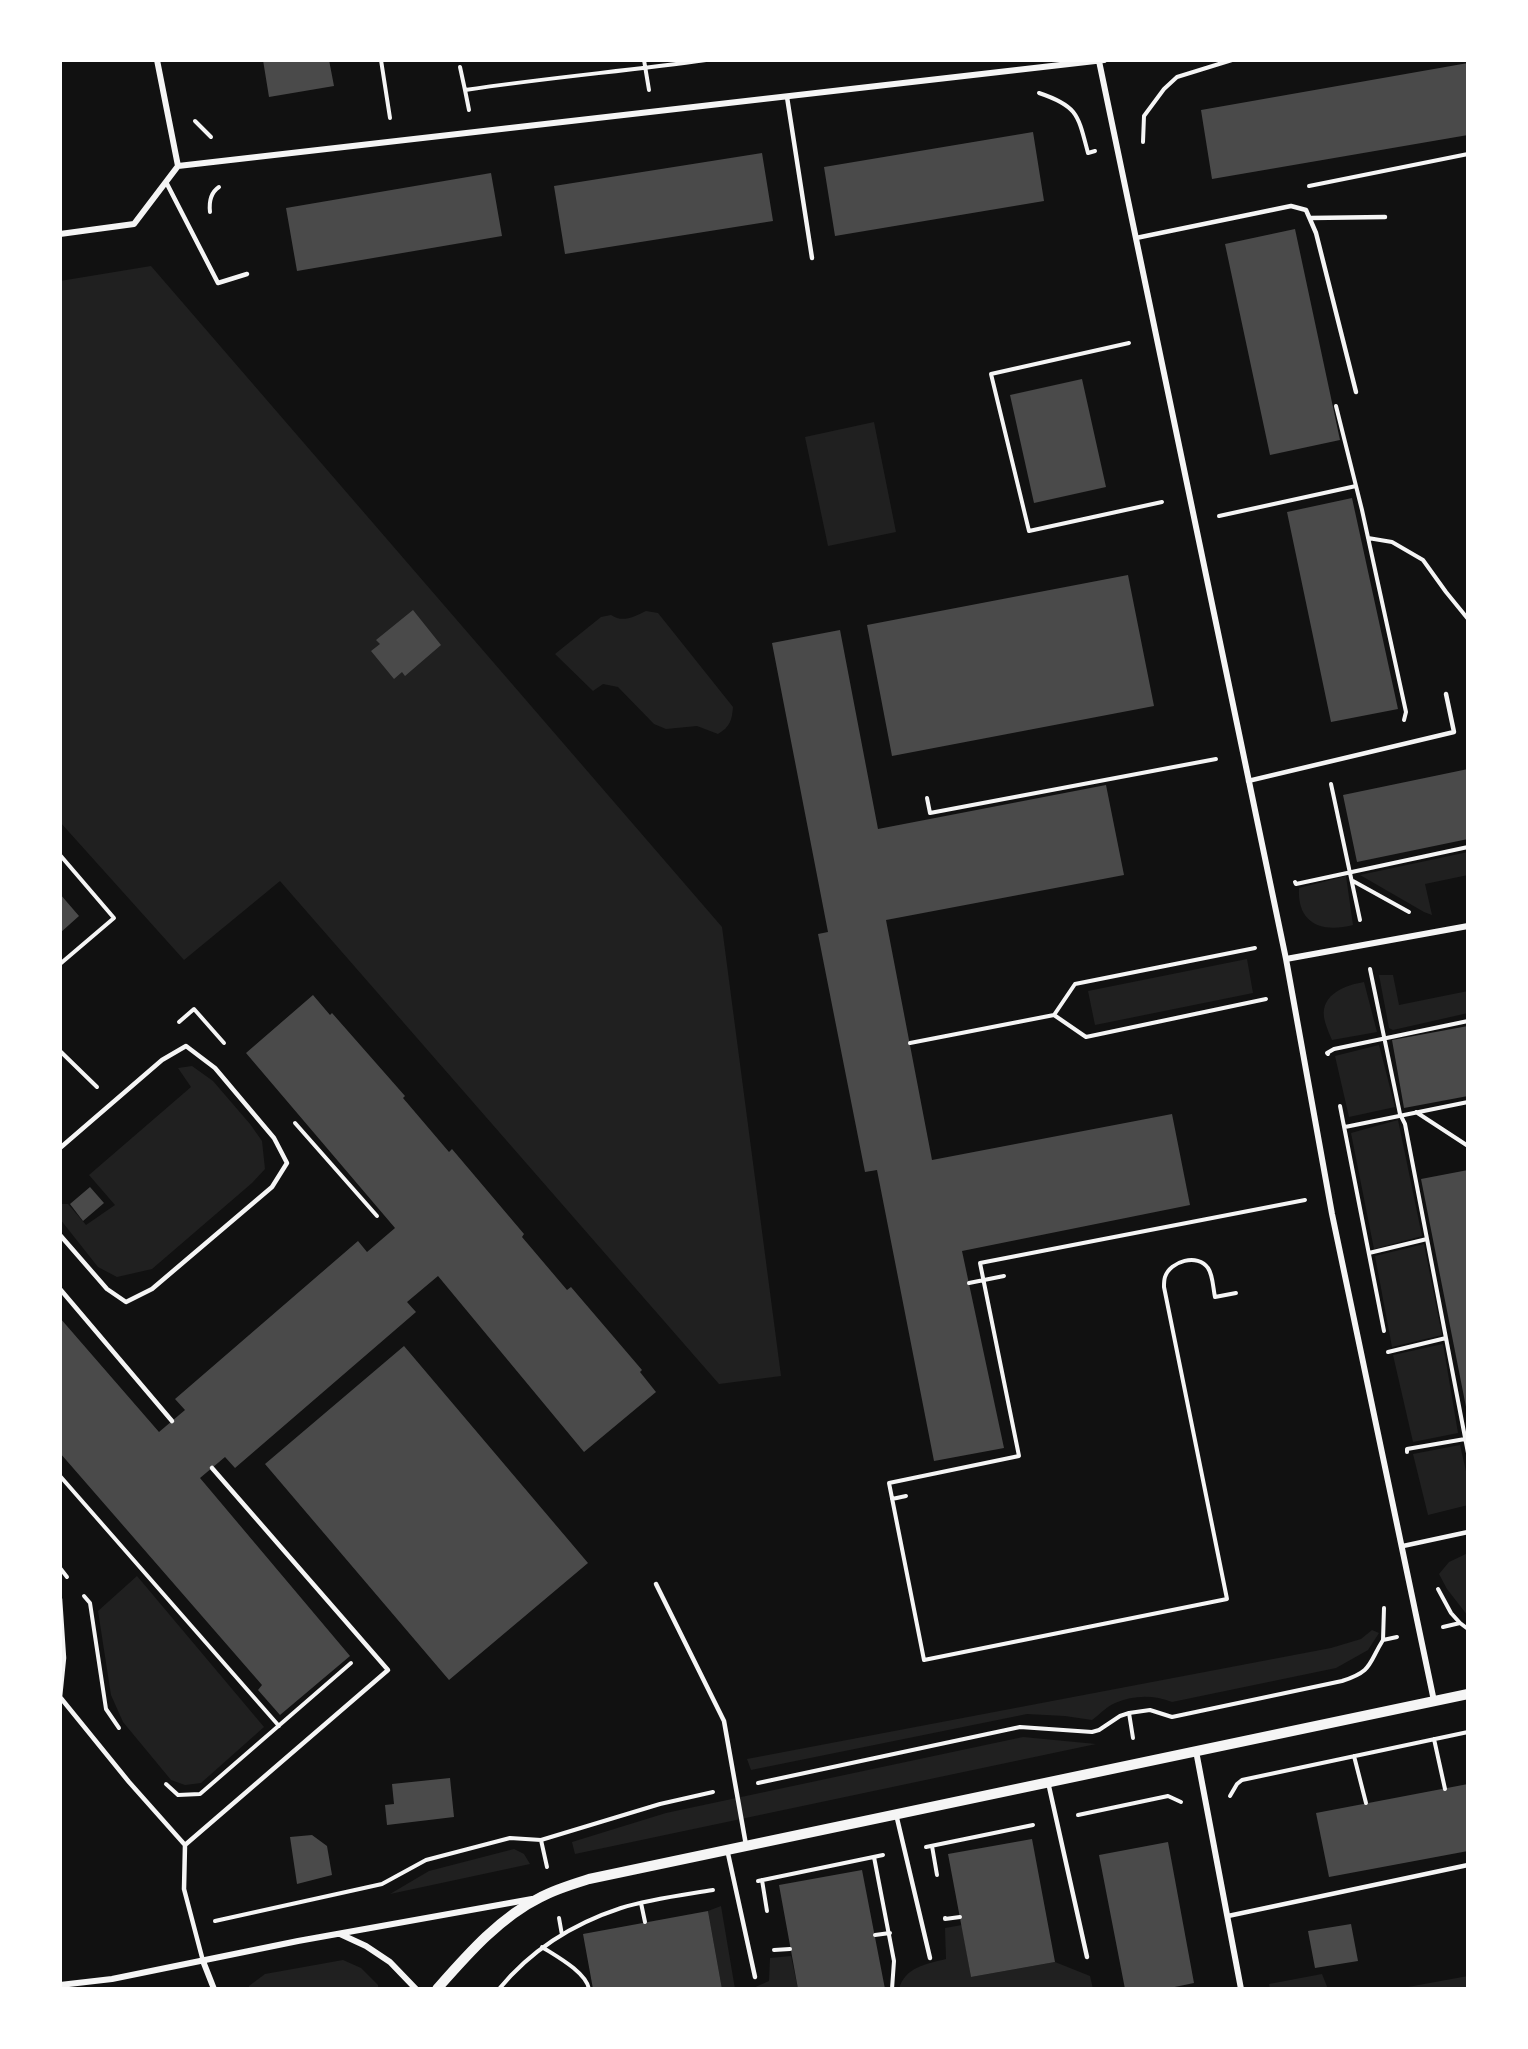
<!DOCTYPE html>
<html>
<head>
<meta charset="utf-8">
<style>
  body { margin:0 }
  #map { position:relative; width:1528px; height:2049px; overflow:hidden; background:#111; font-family:"Open Sans",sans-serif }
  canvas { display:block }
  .frame { position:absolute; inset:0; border:62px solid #fff; pointer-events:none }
</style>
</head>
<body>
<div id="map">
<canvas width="1528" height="2049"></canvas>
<div class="frame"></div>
</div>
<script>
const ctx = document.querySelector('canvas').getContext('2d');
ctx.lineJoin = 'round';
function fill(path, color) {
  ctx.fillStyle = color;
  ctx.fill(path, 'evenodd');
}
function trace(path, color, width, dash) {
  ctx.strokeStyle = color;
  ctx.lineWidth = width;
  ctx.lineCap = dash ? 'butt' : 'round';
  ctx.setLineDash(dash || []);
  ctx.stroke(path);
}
fill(new Path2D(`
  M 151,266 L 722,927 L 781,1376 L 719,1384 L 280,881 L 184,960 L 60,822 L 60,281 Z
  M 874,422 L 896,532 L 828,546 L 805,437 Z
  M 646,611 L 658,613 L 733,707 C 732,720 730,727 718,734 L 697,726 L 666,729 L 654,724 L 618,687 L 603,684 L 593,691 L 555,654 L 601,617 L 611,615 C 623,623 633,617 646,611 Z
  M 1468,852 L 1468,875 L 1425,884 L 1432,915 L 1424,912 L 1360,875 Z
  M 1346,876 L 1353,925 C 1322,933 1297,924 1299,888 Z
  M 1247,959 L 1253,993 L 1095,1025 L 1088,991 Z
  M 1379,975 L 1393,975 L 1399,1005 L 1468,991 L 1468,1013 L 1393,1030 L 1389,1028 Z
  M 1364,982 L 1377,1032 L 1332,1040 C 1329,1033 1325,1024 1324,1017 C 1321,994 1346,985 1364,982 Z
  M 1379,1045 L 1395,1107 L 1349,1117 L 1335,1056 Z
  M 192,1066 L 213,1081 L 250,1124 L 262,1141 L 265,1169 L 252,1183 L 152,1269 L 117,1277 L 98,1267 L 60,1219 L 60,1204 L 68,1204 L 86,1225 L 115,1205 L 89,1175 L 191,1087 L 178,1068 Z
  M 1398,1120 L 1422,1236 L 1374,1249 L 1351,1133 Z
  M 1424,1244 L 1442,1335 L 1392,1347 L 1375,1256 Z
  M 1443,1344 L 1458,1433 L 1413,1442 L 1393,1355 Z
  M 1460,1445 L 1468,1480 L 1468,1505 L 1428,1515 L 1413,1454 Z
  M 1468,1553 L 1468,1616 L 1447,1589 L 1439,1574 L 1449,1562 Z
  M 137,1576 L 264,1727 L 201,1783 L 185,1785 L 171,1780 L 123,1722 L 111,1695 L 98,1611 Z
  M 1372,1630 L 1379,1633 L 1368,1650 L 1336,1668 L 1172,1702 C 1154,1695 1134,1695 1115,1703 C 1107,1706 1099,1715 1092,1720 L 1065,1716 L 1027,1714 L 751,1770 L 747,1759 L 1331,1648 L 1361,1639 Z
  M 1023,1737 L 1096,1744 L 575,1854 L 572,1842 L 666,1813 Z
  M 514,1849 L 524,1854 L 530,1864 L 390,1894 L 429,1871 Z
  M 721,1906 L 735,1989 L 722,1989 L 708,1911 Z
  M 962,1925 L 971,1977 L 1055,1962 L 1090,1976 L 1093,1989 L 899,1989 C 905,1967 926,1964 946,1959 L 945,1928 Z
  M 791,1956 L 798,1989 L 751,1989 L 769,1981 L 770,1958 Z
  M 343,1960 L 361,1968 L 378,1985 L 378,1989 L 249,1989 L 249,1986 L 265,1974 Z
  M 1322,1974 L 1328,1989 L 1270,1989 L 1269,1984 Z
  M 1468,1976 L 1468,1989 L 1397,1989 Z`), '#202020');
fill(new Path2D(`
  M 263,60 L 329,60 L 334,86 L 269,97 Z
  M 1468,63 L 1468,135 L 1212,179 L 1201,110 Z
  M 1033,132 L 1044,201 L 835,236 L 824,167 Z
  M 762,153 L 773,221 L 565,254 L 554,186 Z
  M 491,173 L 502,236 L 297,271 L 286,208 Z
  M 1295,229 L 1340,440 L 1270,455 L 1225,244 Z
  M 1082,379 L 1106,487 L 1034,503 L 1010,395 Z
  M 1352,498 L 1398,709 L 1331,722 L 1287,512 Z
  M 1128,575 L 1154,706 L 892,756 L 867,625 Z
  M 413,610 L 441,645 L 405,676 L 402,672 L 394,679 L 371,651 L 380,644 L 376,640 Z
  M 840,630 L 878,829 L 1106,785 L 1124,875 L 886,920 L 932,1160 L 1172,1114 L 1190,1205 L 962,1251 L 1004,1448 L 934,1461 L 877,1170 L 865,1172 L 818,934 L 828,932 L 772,643 Z
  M 1468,769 L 1468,839 L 1357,862 L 1343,795 Z
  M 60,894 L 79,916 L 60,933 Z
  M 313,995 L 330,1015 L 332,1013 L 405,1096 L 403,1098 L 449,1152 L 452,1149 L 524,1234 L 522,1237 L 567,1290 L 571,1287 L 642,1370 L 640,1372 L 656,1392 L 584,1452 L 438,1276 L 407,1302 L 416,1312 L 235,1468 L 225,1457 L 200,1478 L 350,1656 L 280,1715 L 258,1690 L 262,1685 L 60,1453 L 60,1318 L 159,1432 L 185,1410 L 175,1399 L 358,1241 L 367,1252 L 395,1228 L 246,1053 Z
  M 1468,1026 L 1468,1096 L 1404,1108 L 1392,1040 Z
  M 1468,1170 L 1468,1412 L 1467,1412 L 1421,1179 Z
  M 90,1187 L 104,1203 L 83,1221 L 70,1204 Z
  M 404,1346 L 588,1563 L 449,1680 L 265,1464 Z
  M 450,1778 L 454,1817 L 387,1825 L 385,1805 L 394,1804 L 392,1784 Z
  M 1468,1784 L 1468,1851 L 1329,1877 L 1316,1813 Z
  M 312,1835 L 327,1846 L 332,1875 L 297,1884 L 290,1837 Z
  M 1032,1839 L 1055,1962 L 971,1977 L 948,1854 Z
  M 1168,1842 L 1194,1983 L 1165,1989 L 1125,1989 L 1099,1855 Z
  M 862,1870 L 885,1989 L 798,1989 L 779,1885 Z
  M 708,1911 L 722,1989 L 593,1989 L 583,1934 Z
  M 1351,1924 L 1358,1961 L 1315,1968 L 1308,1931 Z`), '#4a4a4a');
trace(new Path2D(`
  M 381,60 L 390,118
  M 644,60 L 649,90
  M 460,67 L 465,90 C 545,78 626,71 706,60
  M 465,90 L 469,110
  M 1039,93 C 1078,106 1078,115 1088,153 L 1095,151
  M 195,121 L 211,137
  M 1143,142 L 1144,116 L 1164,89 L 1177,77 L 1232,60
  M 1309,186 L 1468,154
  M 210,212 C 209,203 210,193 219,187
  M 1129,343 L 991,374 L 1029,531 L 1162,502
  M 1336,406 L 1362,510 L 1406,712 L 1404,720
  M 1219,516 L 1356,486
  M 1368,538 L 1392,542 L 1423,560 L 1446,592 L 1468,619
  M 1331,784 L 1360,920
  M 927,798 L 930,813 L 1216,759
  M 60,855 L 114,918 L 60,964
  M 1353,881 L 1409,912
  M 1295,882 L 1296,884 L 1468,847
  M 1370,969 L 1400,1114 L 1405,1124 L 1468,1453
  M 1054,1015 L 1086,1037 L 1266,999
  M 179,1022 L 194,1009 L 224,1043
  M 910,1043 L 1054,1015 L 1075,984 L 1255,948
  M 60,1051 L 97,1087
  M 1328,1054 L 1327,1053 L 1334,1049 L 1468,1021
  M 1340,1106 L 1384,1331
  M 1416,1112 L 1468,1146
  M 295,1123 L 377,1216
  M 1345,1127 L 1468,1102
  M 1369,1253 L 1427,1239
  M 969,1283 L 1004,1276
  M 1236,1293 L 1215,1297 C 1213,1288 1213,1275 1208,1268 C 1198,1253 1170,1261 1165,1277 C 1164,1280 1164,1284 1164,1287 L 1227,1599 L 924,1660 L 889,1483 L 1019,1456 L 980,1263 L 1305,1200
  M 1388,1352 L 1446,1338
  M 1407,1452 L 1407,1449 L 1465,1439
  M 60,1476 L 279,1726
  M 892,1499 L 906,1496
  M 60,1568 L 67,1577
  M 1438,1589 L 1451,1613 L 1460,1623
  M 84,1596 L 90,1603 L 106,1709 L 119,1728
  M 1443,1627 L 1460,1623 L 1468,1629
  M 1383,1640 L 1384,1608
  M 1129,1713 L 1133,1738
  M 1434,1739 L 1445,1789
  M 1354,1756 L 1366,1803
  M 758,1783 L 1020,1727 L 1092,1732 L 1099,1730 L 1120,1716 L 1129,1713 L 1150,1710 L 1172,1717 L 1342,1681 C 1373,1671 1368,1664 1383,1640 L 1397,1637
  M 166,1784 L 178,1795 L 200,1794 L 351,1663
  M 1230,1796 L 1237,1784 L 1242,1780 L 1468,1732
  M 1078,1815 L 1168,1796 L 1181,1802
  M 541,1840 L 547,1867
  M 932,1846 L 937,1875
  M 926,1847 L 1033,1825
  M 874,1857 L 894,1961 L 892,1989
  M 762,1880 L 767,1911
  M 758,1881 L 883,1855
  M 641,1903 L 645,1922
  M 559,1918 L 562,1935
  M 945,1918 L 945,1919 L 960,1917
  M 215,1921 L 382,1884 L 426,1860 L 510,1838 L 541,1840 L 660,1804 L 713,1792
  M 875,1935 L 890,1933
  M 542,1947 C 556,1956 586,1972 589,1989
  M 774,1950 L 790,1949
  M 499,1989 C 532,1949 572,1924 621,1908 C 650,1899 683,1895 713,1890`), '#f5f5f5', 4);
trace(new Path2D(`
  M 787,97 L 812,258
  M 166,182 L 218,283 L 247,274
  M 1310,218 L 1385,217
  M 1136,238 L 1291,206 L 1306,210 L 1316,233 L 1356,392
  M 1248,781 L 1454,732 L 1446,694
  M 60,1148 L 162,1060 L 186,1046 L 215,1068 L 274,1138 L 287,1163 L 272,1187 L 152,1289 L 126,1302 L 107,1289 L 60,1235
  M 60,1289 L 172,1421
  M 1403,1546 L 1468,1532
  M 656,1584 L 724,1721 L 746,1845
  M 60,1599 L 64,1658 L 60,1697
  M 60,1697 L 129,1782 L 185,1845 L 184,1889 L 203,1961
  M 1048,1782 L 1087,1957
  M 896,1814 L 930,1958
  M 185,1845 L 388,1670 L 212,1468
  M 727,1849 L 755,1977
  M 1228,1916 L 1468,1865`), '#f5f5f5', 4.5);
trace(new Path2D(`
  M 1099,61 L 1286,959 L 1332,1214 L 1434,1701
  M 178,166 L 1104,60
  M 60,234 L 134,224 L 178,166 L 157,60
  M 1286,959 L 1468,926
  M 1196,1751 L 1241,1989
  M 340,1934 L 366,1946 L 390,1962 L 416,1989
  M 203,1961 L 214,1989
  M 60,1985 L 112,1979 L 298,1941 L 532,1899`), '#f5f5f5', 6);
trace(new Path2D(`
  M 437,1989 C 467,1955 500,1917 541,1897 C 556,1889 573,1884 589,1879 L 1468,1694`), '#f5f5f5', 10);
</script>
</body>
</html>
